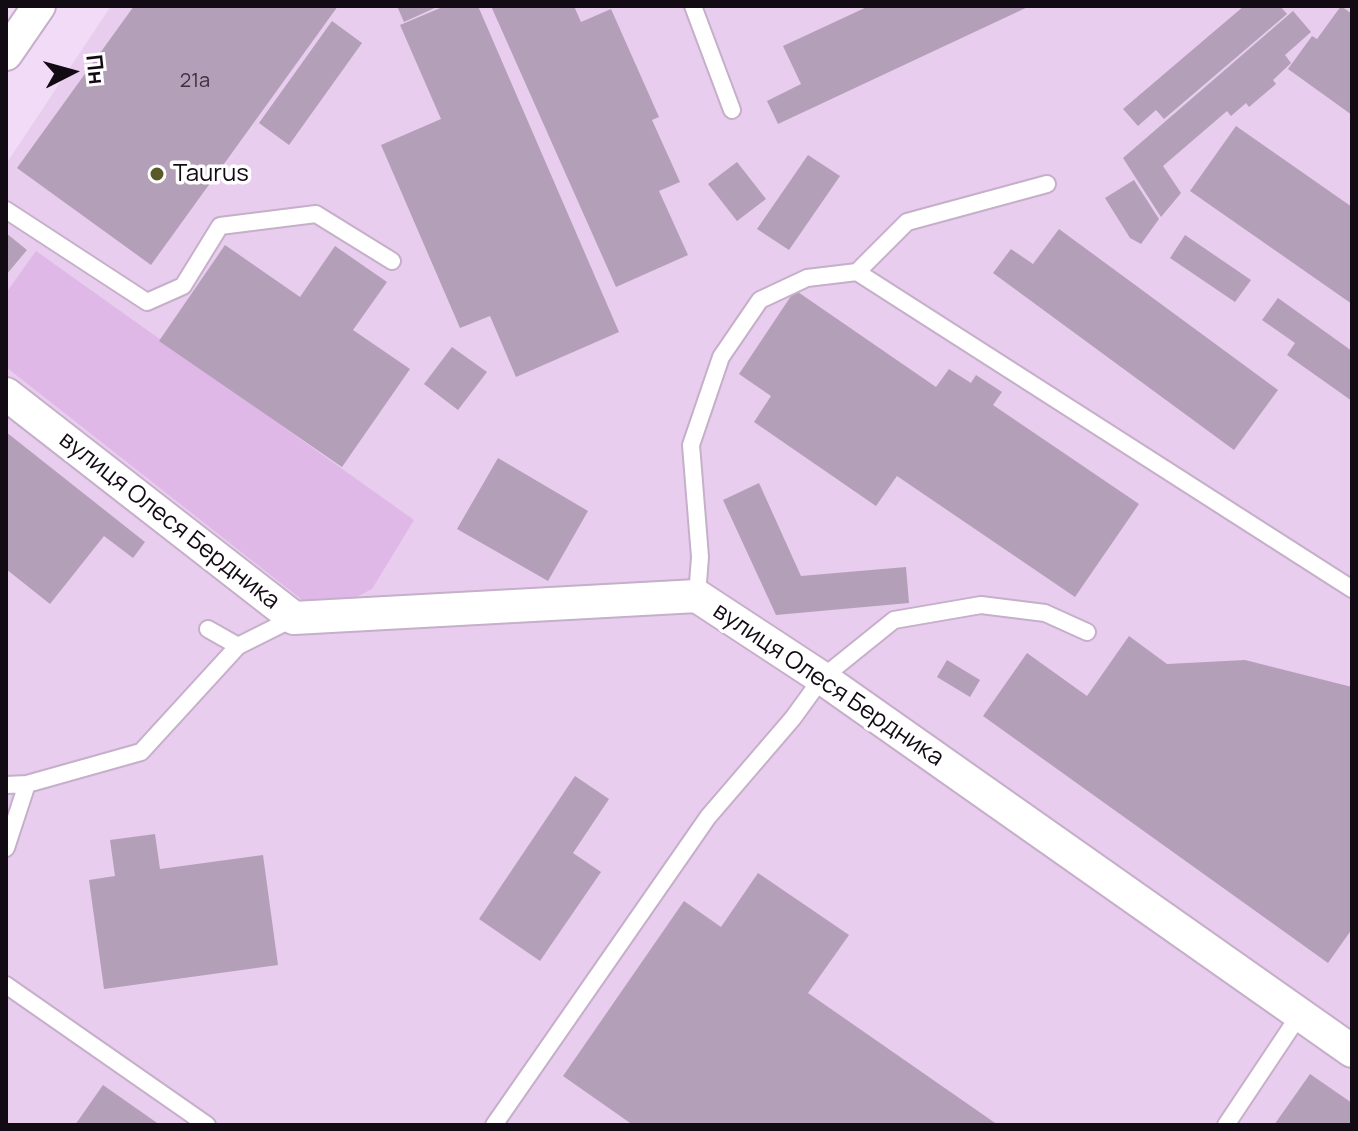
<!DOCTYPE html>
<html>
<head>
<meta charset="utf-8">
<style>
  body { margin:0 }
  #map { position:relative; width:1358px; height:1131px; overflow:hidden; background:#f1dbf6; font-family:Manrope,sans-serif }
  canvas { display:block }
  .frame { position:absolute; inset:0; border:8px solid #130b14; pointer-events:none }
  .north { position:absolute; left:32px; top:32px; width:80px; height:80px; -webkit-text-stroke:6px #fff; paint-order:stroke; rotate:84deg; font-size:22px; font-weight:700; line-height:32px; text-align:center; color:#130b14 }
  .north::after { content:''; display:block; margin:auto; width:28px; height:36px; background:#130b14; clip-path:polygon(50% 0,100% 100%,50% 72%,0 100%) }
</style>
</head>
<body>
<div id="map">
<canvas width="1358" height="1131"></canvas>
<div class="frame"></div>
<div class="north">Пн</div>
</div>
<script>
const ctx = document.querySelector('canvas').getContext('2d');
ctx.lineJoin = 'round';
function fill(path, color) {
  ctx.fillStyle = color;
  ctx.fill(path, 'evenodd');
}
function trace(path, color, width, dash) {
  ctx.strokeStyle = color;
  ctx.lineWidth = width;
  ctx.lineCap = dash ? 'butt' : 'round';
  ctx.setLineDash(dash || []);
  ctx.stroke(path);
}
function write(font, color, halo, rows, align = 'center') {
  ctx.font = font + ' Manrope,sans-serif';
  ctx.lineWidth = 7;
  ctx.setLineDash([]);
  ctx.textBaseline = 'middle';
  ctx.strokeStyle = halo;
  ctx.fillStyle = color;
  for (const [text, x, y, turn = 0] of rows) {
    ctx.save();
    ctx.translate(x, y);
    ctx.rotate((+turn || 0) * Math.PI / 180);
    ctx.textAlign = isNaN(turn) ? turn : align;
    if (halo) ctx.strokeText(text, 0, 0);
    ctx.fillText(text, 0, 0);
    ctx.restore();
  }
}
fill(new Path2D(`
  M 111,6 L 1352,6 L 1352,1125 L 6,1125 L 6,164 Z`), '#e8cdee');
fill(new Path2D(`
  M 36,251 L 414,520 L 372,589 L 343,604 L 306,603 L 6,367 L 6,293 Z`), '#dfb8e8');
fill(new Path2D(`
  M 134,6 L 338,6 L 151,265 L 17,168 Z
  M 397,6 L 439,6 L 404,22 Z
  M 445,6 L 478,6 L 619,332 L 516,377 L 490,316 L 460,328 L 381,145 L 441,119 L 400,25 Z
  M 491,6 L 574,6 L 581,22 L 611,9 L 659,117 L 652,120 L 680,182 L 659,191 L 688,255 L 616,287 Z
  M 869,6 L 1030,6 L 778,124 L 767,101 L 801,84 L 783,46 Z
  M 1244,6 L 1280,6 L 1287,14 L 1164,119 L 1156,110 L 1138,126 L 1123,109 Z
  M 1341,6 L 1352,14 L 1352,115 L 1288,69 L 1312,36 L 1317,39 Z
  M 1293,11 L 1311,32 L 1285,55 L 1291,63 L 1273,80 L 1276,84 L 1249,107 L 1246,103 L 1231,116 L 1227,111 L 1163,166 L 1181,193 L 1161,217 L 1123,158 Z
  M 332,21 L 362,43 L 289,145 L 259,123 Z
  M 1236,126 L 1352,207 L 1352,304 L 1190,191 Z
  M 808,155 L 840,176 L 789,250 L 757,229 Z
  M 737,162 L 766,199 L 737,221 L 708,184 Z
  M 1134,180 L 1159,219 L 1141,244 L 1130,238 L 1105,198 Z
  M 1059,229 L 1278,390 L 1234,450 L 993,273 L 1011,249 L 1033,264 Z
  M 6,233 L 27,250 L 6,275 Z
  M 1185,235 L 1251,280 L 1235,302 L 1170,258 Z
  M 225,245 L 300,297 L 335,246 L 387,282 L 353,330 L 410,369 L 342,467 L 159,341 Z
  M 795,290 L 936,387 L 949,369 L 971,383 L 976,375 L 1002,392 L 993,405 L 1139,504 L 1075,597 L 897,476 L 876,506 L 754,422 L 771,396 L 739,374 Z
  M 1278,298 L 1352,351 L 1352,401 L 1287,355 L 1295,343 L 1262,320 Z
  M 452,347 L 487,372 L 458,410 L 424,384 Z
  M 6,432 L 145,542 L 133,558 L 104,536 L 50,604 L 6,569 Z
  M 498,458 L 588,511 L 548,581 L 457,529 Z
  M 759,483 L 801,576 L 906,567 L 909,603 L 776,615 L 723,500 Z
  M 1129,636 L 1167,664 L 1245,660 L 1352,687 L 1352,929 L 1328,963 L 983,716 L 1027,653 L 1087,696 Z
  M 947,660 L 980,680 L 970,697 L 937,677 Z
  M 575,776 L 609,799 L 573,853 L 601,872 L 540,961 L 479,919 Z
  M 155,834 L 160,869 L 263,855 L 278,965 L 104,989 L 89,880 L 115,876 L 110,840 Z
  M 758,873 L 849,935 L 808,993 L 998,1125 L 633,1125 L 563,1076 L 684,901 L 721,927 Z
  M 1310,1074 L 1352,1103 L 1352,1125 L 1274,1125 Z
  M 103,1085 L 160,1125 L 75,1125 Z`), '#b49fb9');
const service = new Path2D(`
  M 693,6 L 732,110
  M 6,210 L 147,302 L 183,286 L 220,226 L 316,214 L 392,261
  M 857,272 L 907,222 L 1047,184
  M 697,596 L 700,557 L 691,445 L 721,357 L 760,300 L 807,278 L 857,272 L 1352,589
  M 208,629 L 238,646
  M 6,785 L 27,784 L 141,752 L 238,646 L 294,618
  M 6,848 L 27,784
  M 6,985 L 207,1125
  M 494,1125 L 708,817 L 793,718 L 822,678 L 894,620 L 981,605 L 1045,613 L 1087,632
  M 1226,1125 L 1300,1014`);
const minor = new Path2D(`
  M 6,54 L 39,6
  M 6,394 L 294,618 L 697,596 L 822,678 L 1352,1051`);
trace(service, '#c5afc9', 20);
trace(minor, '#c5afc9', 36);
trace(service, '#fff', 16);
trace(minor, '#fff', 32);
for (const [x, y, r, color] of [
  [157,174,8,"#595a27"]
]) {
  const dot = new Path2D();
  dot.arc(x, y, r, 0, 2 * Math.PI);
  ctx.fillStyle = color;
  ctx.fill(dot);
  trace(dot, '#fff', 3);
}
write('20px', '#3b303d', null, [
  ["21а",195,81]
]);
write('24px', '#130b14', '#fff', [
  ["Taurus",173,174]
], 'left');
write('24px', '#130b14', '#fff', [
  ["вулиця Олеся Бердника",169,521,38],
  ["вулиця Олеся Бердника",828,685,34]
]);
</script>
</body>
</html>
